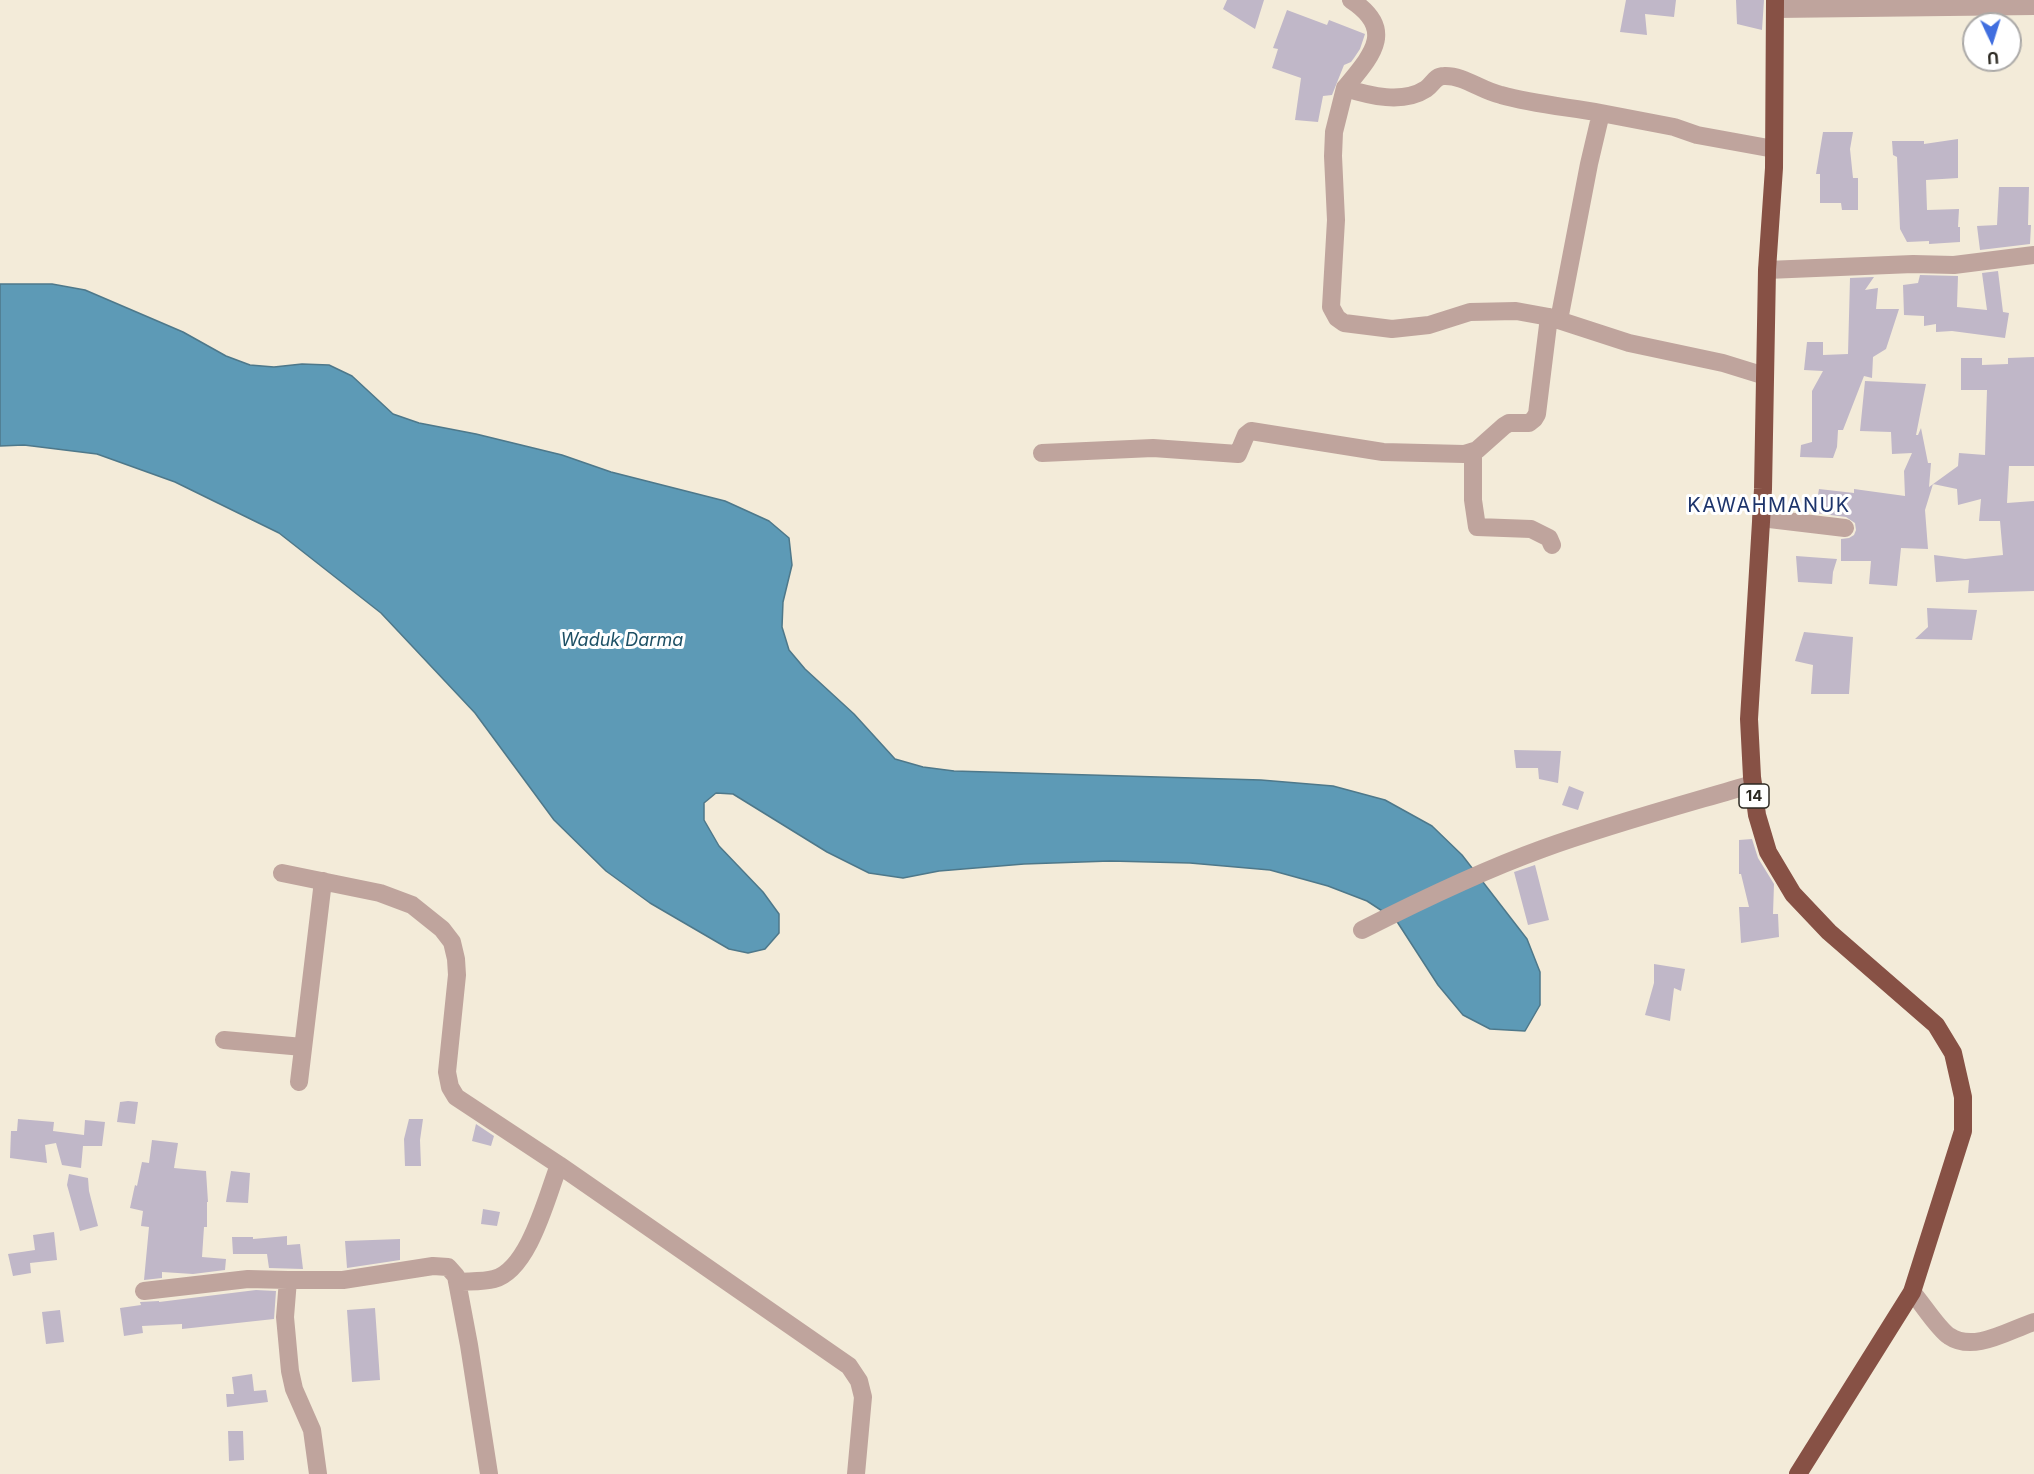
<!DOCTYPE html>
<html>
<head>
<meta charset="utf-8">
<style>
  body { margin:0 }
  #map { position:relative; width:2034px; height:1474px; overflow:hidden; background:#f3ebd9; font-family:Inter,sans-serif }
  canvas { display:block }
  .north { position:absolute; left:1962px; top:12px; width:60px; height:60px; box-sizing:border-box; background:#fff; border:2px solid #aba9a7; border-radius:50%; rotate:176deg; font-size:16px; font-weight:700; line-height:24px; text-align:center; color:#2c2922 }
  .north::after { content:''; display:block; margin:auto; width:21px; height:27px; background:#406edf; clip-path:polygon(50% 0,100% 100%,50% 72%,0 100%) }
</style>
</head>
<body>
<div id="map">
<canvas width="2034" height="1474"></canvas>
<div class="north">U</div>
</div>
<script>
const ctx = document.querySelector('canvas').getContext('2d');
ctx.lineJoin = 'round';
function fill(path, color) {
  ctx.fillStyle = color;
  ctx.fill(path, 'evenodd');
}
function trace(path, color, width, dash) {
  ctx.strokeStyle = color;
  ctx.lineWidth = width;
  ctx.lineCap = dash ? 'butt' : 'round';
  ctx.setLineDash(dash || []);
  ctx.stroke(path);
}
function write(font, color, halo, rows, align = 'center') {
  ctx.font = font + ' Inter,sans-serif';
  ctx.lineWidth = 6;
  ctx.setLineDash([]);
  ctx.textBaseline = 'middle';
  ctx.strokeStyle = halo;
  ctx.fillStyle = color;
  for (const [text, x, y, turn = 0] of rows) {
    ctx.save();
    ctx.translate(x, y);
    ctx.rotate((+turn || 0) * Math.PI / 180);
    ctx.textAlign = isNaN(turn) ? turn : align;
    if (halo) ctx.strokeText(text, 0, 0);
    ctx.fillText(text, 0, 0);
    ctx.restore();
  }
}
const water = new Path2D(`
  M 0,284 L 52,284 L 85,290 L 183,332 L 226,356 L 250,365 L 274,367 L 302,364 L 329,365 L 352,376 L 393,414 L 419,423 L 476,434 L 562,455 L 611,472 L 725,501 L 769,521 L 789,538 L 792,565 L 783,602 L 782,627 L 789,650 L 805,669 L 854,714 L 895,759 L 923,767 L 954,771 L 1261,780 L 1333,786 L 1385,800 L 1432,826 L 1462,855 L 1527,939 L 1540,972 L 1540,1005 L 1525,1031 L 1490,1029 L 1463,1015 L 1438,985 L 1396,920 L 1367,901 L 1328,886 L 1270,870 L 1190,863 L 1110,861 L 1024,864 L 939,871 L 903,878 L 869,873 L 827,852 L 733,794 L 716,793 L 704,803 L 704,820 L 719,846 L 763,892 L 779,914 L 779,933 L 765,949 L 748,953 L 729,949 L 650,903 L 606,871 L 554,820 L 475,713 L 381,613 L 279,533 L 175,482 L 97,454 L 24,445 L 0,446 Z`);
fill(water, '#5d9ab6');
trace(water, '#4e788a', 1.5);
fill(new Path2D(`
  M 1227,0 L 1264,0 L 1255,29 L 1223,9 Z
  M 1626,0 L 1676,0 L 1674,17 L 1645,14 L 1647,35 L 1620,32 Z
  M 1736,0 L 1764,0 L 1762,30 L 1737,24 Z
  M 1287,10 L 1327,25 L 1329,20 L 1365,34 L 1360,49 L 1354,58 L 1351,62 L 1344,65 L 1332,95 L 1323,96 L 1318,122 L 1295,120 L 1301,78 L 1272,68 L 1278,49 L 1273,48 Z
  M 1823,132 L 1853,132 L 1850,149 L 1853,178 L 1858,178 L 1858,210 L 1842,210 L 1841,203 L 1820,203 L 1820,174 L 1816,174 Z
  M 1958,139 L 1958,178 L 1926,180 L 1927,210 L 1959,209 L 1958,227 L 1960,227 L 1960,242 L 1929,244 L 1929,241 L 1907,242 L 1900,229 L 1897,157 L 1893,155 L 1892,141 L 1924,141 L 1924,144 Z
  M 1999,187 L 2029,187 L 2028,225 L 2031,225 L 2030,244 L 1980,250 L 1977,226 L 1997,225 Z
  M 1998,271 L 2003,312 L 2009,313 L 2005,338 L 1952,331 L 1936,332 L 1936,324 L 1924,326 L 1924,316 L 1904,315 L 1903,285 L 1918,283 L 1920,275 L 1958,276 L 1957,307 L 1987,310 L 1982,273 Z
  M 1874,277 L 1865,290 L 1878,288 L 1876,309 L 1899,309 L 1886,349 L 1873,357 L 1872,378 L 1864,376 L 1843,430 L 1838,430 L 1837,447 L 1833,458 L 1800,457 L 1801,445 L 1812,442 L 1812,391 L 1823,371 L 1804,370 L 1807,342 L 1823,342 L 1823,355 L 1848,354 L 1850,278 Z
  M 2034,357 L 2034,466 L 2009,466 L 2007,503 L 2034,501 L 2034,591 L 1968,593 L 1969,580 L 1936,582 L 1934,555 L 1965,559 L 2003,555 L 2000,521 L 1979,521 L 1981,499 L 1958,505 L 1957,489 L 1933,484 L 1925,510 L 1928,549 L 1901,548 L 1897,586 L 1869,584 L 1871,561 L 1841,561 L 1841,539 L 1849,538 L 1854,535 L 1856,530 L 1855,523 L 1846,517 L 1815,513 L 1819,489 L 1854,493 L 1854,489 L 1905,496 L 1904,471 L 1912,453 L 1892,454 L 1891,432 L 1860,431 L 1865,381 L 1926,384 L 1916,435 L 1918,435 L 1921,428 L 1928,463 L 1931,463 L 1929,487 L 1958,466 L 1959,453 L 1985,455 L 1987,390 L 1961,390 L 1961,358 L 1982,358 L 1982,365 L 2008,364 L 2008,358 Z
  M 1796,556 L 1837,559 L 1833,572 L 1832,584 L 1798,582 Z
  M 1927,608 L 1977,610 L 1972,640 L 1915,639 L 1928,627 Z
  M 1804,632 L 1853,637 L 1849,694 L 1811,694 L 1813,665 L 1795,661 Z
  M 1514,750 L 1561,751 L 1558,783 L 1539,779 L 1538,768 L 1516,768 Z
  M 1569,786 L 1584,792 L 1578,810 L 1562,805 Z
  M 1752,839 L 1758,858 L 1774,884 L 1773,914 L 1778,914 L 1779,937 L 1741,943 L 1739,907 L 1749,907 L 1741,874 L 1739,874 L 1739,840 Z
  M 1535,865 L 1549,920 L 1528,925 L 1514,872 Z
  M 1654,964 L 1685,969 L 1681,991 L 1674,988 L 1670,1021 L 1645,1015 L 1654,983 Z
  M 128,1101 L 138,1102 L 135,1124 L 117,1122 L 120,1102 Z
  M 18,1119 L 54,1122 L 53,1131 L 84,1135 L 85,1120 L 105,1122 L 102,1146 L 83,1146 L 81,1168 L 62,1165 L 56,1143 L 45,1145 L 47,1163 L 10,1158 L 11,1131 L 17,1131 Z
  M 409,1119 L 423,1119 L 420,1140 L 421,1166 L 405,1166 L 404,1139 Z
  M 476,1124 L 494,1136 L 491,1146 L 472,1141 Z
  M 152,1140 L 178,1143 L 174,1168 L 206,1171 L 208,1202 L 207,1202 L 207,1227 L 204,1227 L 202,1257 L 226,1259 L 225,1270 L 193,1274 L 162,1272 L 162,1278 L 144,1280 L 149,1227 L 141,1226 L 143,1211 L 130,1208 L 135,1185 L 137,1186 L 142,1162 L 149,1163 Z
  M 231,1171 L 250,1173 L 248,1203 L 226,1202 Z
  M 69,1174 L 88,1178 L 89,1191 L 98,1226 L 80,1231 L 67,1185 Z
  M 483,1209 L 500,1212 L 497,1226 L 481,1224 Z
  M 54,1232 L 57,1260 L 30,1263 L 31,1273 L 13,1276 L 8,1254 L 35,1250 L 33,1235 Z
  M 287,1236 L 287,1245 L 300,1244 L 303,1269 L 269,1268 L 267,1254 L 233,1254 L 232,1237 L 253,1237 L 253,1239 Z
  M 400,1239 L 400,1260 L 347,1268 L 345,1241 Z
  M 256,1290 L 276,1291 L 274,1319 L 182,1329 L 182,1324 L 142,1326 L 143,1333 L 124,1336 L 120,1308 L 141,1305 L 140,1302 L 159,1301 L 159,1302 Z
  M 375,1308 L 380,1380 L 352,1382 L 347,1310 Z
  M 60,1310 L 64,1342 L 46,1344 L 42,1312 Z
  M 252,1374 L 254,1391 L 266,1390 L 268,1402 L 227,1407 L 226,1394 L 234,1394 L 232,1377 Z
  M 228,1431 L 243,1431 L 244,1460 L 229,1461 Z`), '#c0b7c8');
trace(new Path2D(`
  M 1351,0 C 1397,30 1371,56 1345,88 C 1370,96 1403,104 1426,89 C 1433,84 1435,76 1444,76 C 1463,75 1482,91 1501,95 C 1533,104 1568,107 1601,113 L 1589,164 L 1559,320
  M 1775,9 L 2034,6
  M 1345,88 L 1334,132 L 1333,156 L 1336,220 L 1331,307 L 1337,318 L 1344,323 L 1392,329 L 1429,325 L 1470,312 L 1516,311 L 1549,317 L 1629,343 L 1723,363 L 1765,376
  M 1601,113 L 1674,127 L 1697,135 L 1774,149
  M 1767,270 L 1913,264 L 1954,265 L 2034,255
  M 1473,452 L 1473,500 L 1477,527 L 1531,529 L 1549,538 L 1552,545
  M 1042,453 L 1153,448 L 1238,454 L 1246,435 L 1251,431 L 1383,452 L 1464,454 L 1477,450 L 1504,426 L 1509,423 L 1529,423 L 1534,419 L 1537,414 L 1549,317
  M 1761,518 L 1845,528
  M 282,873 L 380,893 L 412,905 L 442,929 L 452,942 L 456,959 L 457,975 L 447,1072 L 450,1087 L 456,1097 L 559,1165 L 849,1366 L 859,1381 L 863,1397 L 856,1474
  M 1362,930 C 1421,900 1481,871 1542,849 C 1611,824 1682,805 1753,784
  M 224,1040 L 303,1047
  M 299,1082 L 323,881
  M 457,1282 C 468,1281 483,1282 494,1279 C 529,1270 547,1196 559,1165
  M 144,1291 L 248,1279 L 288,1280
  M 1912,1292 C 1922,1303 1938,1329 1949,1336 C 1974,1353 2009,1330 2034,1322
  M 318,1474 L 312,1430 L 294,1389 L 290,1371 L 285,1317 L 288,1280 L 343,1280 L 433,1266 L 448,1267 L 456,1276 L 469,1345 L 489,1474`), '#bfa49d', 18);
trace(new Path2D(`
  M 1775,0 L 1774,168 L 1767,270 L 1763,489 L 1749,719 L 1752,777 L 1757,815 L 1768,852 L 1793,894 L 1829,932 L 1936,1025 L 1953,1053 L 1963,1097 L 1963,1131 L 1912,1292 L 1798,1474`), '#875145', 18);
for (const [x, y, w] of [
  [1754,796,30]
]) {
  const box = new Path2D();
  box.roundRect(x - w / 2, y - 12, w, 24, 4.5);
  ctx.fillStyle = '#fff';
  ctx.fill(box);
  trace(box, '#2c2922', 1.5);
}
write('bold 15px', '#2c2922', null, [
  ["14",1754,796]
]);
write('italic 18px', '#1e5065', '#fff', [
  ["Waduk Darma",622,641]
]);
ctx.letterSpacing = '1.5px';
write('20px', '#1d346b', '#fff', [
  ["KAWAHMANUK",1769,506]
]);
ctx.letterSpacing = '0px';
</script>
</body>
</html>
